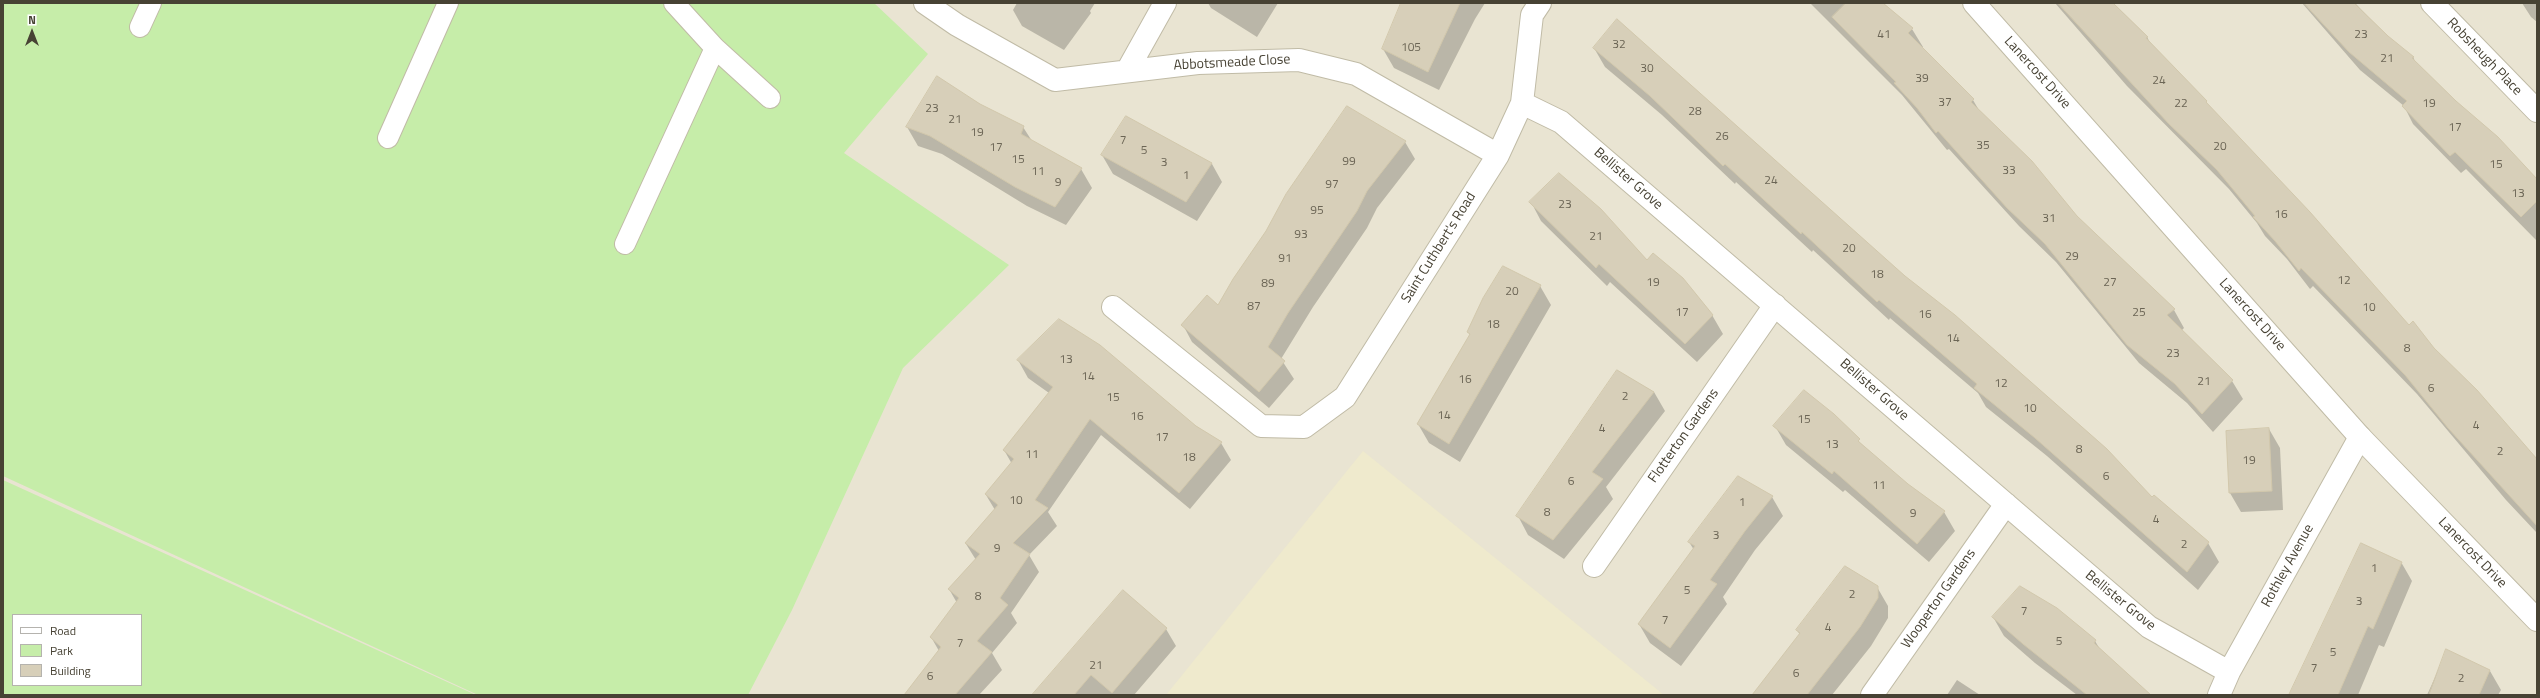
<!DOCTYPE html>
<html>
<head>
<meta charset="utf-8">
<style>
  body { margin:0 }
  #map { position:relative; width:2540px; height:698px; overflow:hidden; background:#f4f1e5; font-family:"Titillium Web",sans-serif }
  canvas { display:block }
  .frame { position:absolute; inset:0; border:4px solid #474234; pointer-events:none }
  .legend { position:absolute; left:12px; top:614px; width:130px; height:72px; box-sizing:border-box; background:#fff; border:1px solid #b5b3ae; margin:0; padding:5px 7px; list-style:none; font-size:12px; color:#474234 }
  .legend li { display:flex; align-items:center; gap:8px; height:20px }
  .legend b { width:20px; border:1px solid #b5b3ae }
  .north { position:absolute; left:12px; top:12px; width:40px; height:40px; -webkit-text-stroke:3px #fff; paint-order:stroke; rotate:0deg; font-size:11px; font-weight:700; line-height:16px; text-align:center; color:#474234 }
  .north::after { content:''; display:block; margin:auto; width:14px; height:18px; background:#474234; clip-path:polygon(50% 0,100% 100%,50% 72%,0 100%) }
</style>
</head>
<body>
<div id="map">
<canvas width="2540" height="698"></canvas>
<div class="frame"></div>
<ul class="legend">
<li><b style="height:5px;background:#fff"></b>Road</li>
<li><b style="height:11px;background:#c6eda9"></b>Park</li>
<li><b style="height:11px;background:#d7cfb9"></b>Building</li>
</ul>
<div class="north">N</div>
</div>
<script>
const ctx = document.querySelector('canvas').getContext('2d');
ctx.lineJoin = 'round';
function fill(path, color) {
  ctx.fillStyle = color;
  ctx.fill(path, 'evenodd');
}
function trace(path, color, width, dash) {
  ctx.strokeStyle = color;
  ctx.lineWidth = width;
  ctx.lineCap = dash ? 'butt' : 'round';
  ctx.setLineDash(dash || []);
  ctx.stroke(path);
}
function write(font, color, halo, rows, align = 'center') {
  ctx.font = font + ' "Titillium Web",sans-serif';
  ctx.lineWidth = 4;
  ctx.setLineDash([]);
  ctx.textBaseline = 'middle';
  ctx.strokeStyle = halo;
  ctx.fillStyle = color;
  for (const [text, x, y, turn = 0] of rows) {
    ctx.save();
    ctx.translate(x, y);
    ctx.rotate((+turn || 0) * Math.PI / 180);
    ctx.textAlign = isNaN(turn) ? turn : align;
    if (halo) ctx.strokeText(text, 0, 0);
    ctx.fillText(text, 0, 0);
    ctx.restore();
  }
}
fill(new Path2D(`
  M 3,3 L 2537,3 L 2537,695 L 3,695 ZM 13,615 L 141,615 L 141,685 L 13,685 Z`), '#e9e4d2');
fill(new Path2D(`
  M 1363,451 L 1462,531 L 1664,695 L 1166,695 Z`), '#efeacd');
fill(new Path2D(`
  M 3,3 L 874,3 L 928,54 L 844,153 L 1009,265 L 903,368 L 792,610 L 748,695 L 478,695 L 3,476 Z
  M 3,480 L 476,695 L 3,695 ZM 13,615 L 141,615 L 141,685 L 13,685 Z`), '#c6eda9');
fill(new Path2D(`
  M 1017,3 L 1095,3 L 1090,11 L 1091,13 L 1064,50 L 1022,26 L 1013,10 Z
  M 1208,3 L 1278,3 L 1257,37 L 1211,8 Z
  M 1404,3 L 1485,3 L 1475,19 L 1439,90 L 1394,68 L 1383,49 Z
  M 1810,3 L 1883,3 L 1912,29 L 1923,47 L 1921,48 L 1973,100 L 1980,112 L 2076,217 L 2174,310 L 2184,328 L 2181,331 L 2232,381 L 2243,399 L 2213,432 L 2187,403 L 2139,363 L 2056,262 L 2019,226 L 1949,149 L 1947,150 L 1902,95 Z
  M 2055,3 L 2113,3 L 2147,37 L 2152,46 L 2409,326 L 2433,348 L 2537,460 L 2537,533 L 2506,500 L 2417,394 L 2313,286 L 2310,289 L 2287,259 L 2265,236 L 2257,223 L 2229,189 L 2127,86 Z
  M 2302,3 L 2355,3 L 2387,37 L 2413,57 L 2417,65 L 2537,181 L 2537,241 L 2466,169 L 2461,173 L 2413,124 L 2404,106 L 2360,70 Z
  M 2522,3 L 2537,3 L 2537,22 L 2531,17 Z
  M 1594,48 L 2208,543 L 2219,562 L 2198,590 L 2047,456 L 1986,407 L 1978,393 L 1890,318 L 1889,320 L 1813,250 L 1812,252 L 1736,182 L 1735,184 L 1662,115 L 1605,67 Z
  M 1347,107 L 1405,142 L 1415,159 L 1377,208 L 1367,228 L 1313,307 L 1281,359 L 1294,379 L 1269,408 L 1192,342 L 1183,325 L 1219,306 Z
  M 907,127 L 1023,127 L 1032,141 L 1081,169 L 1092,188 L 1066,225 L 1027,206 L 942,154 L 918,146 Z
  M 1102,155 L 1212,164 L 1222,182 L 1197,221 L 1113,174 Z
  M 1531,202 L 1647,261 L 1712,315 L 1723,334 L 1697,362 L 1610,282 L 1607,286 L 1541,221 Z
  M 1540,286 L 1551,305 L 1460,462 L 1429,443 L 1418,424 L 1470,335 L 1468,332 Z
  M 1018,360 L 1196,426 L 1221,443 L 1231,460 L 1190,509 L 1101,435 L 1048,512 L 1057,526 L 1029,555 L 1039,572 L 1011,613 L 1017,623 L 992,653 L 1002,670 L 979,695 L 912,695 L 939,651 L 931,637 L 957,603 L 949,589 L 976,560 L 966,544 L 995,510 L 986,495 L 1012,464 L 1004,450 L 1049,393 L 1028,378 Z
  M 1617,371 L 1654,392 L 1665,411 L 1606,487 L 1613,499 L 1564,559 L 1528,535 L 1518,516 Z
  M 1834,415 L 1864,447 L 1907,485 L 1944,512 L 1955,531 L 1929,562 L 1845,490 L 1843,492 L 1786,445 L 1775,426 Z
  M 2269,429 L 2280,448 L 2283,510 L 2241,512 L 2230,493 L 2227,431 Z
  M 1739,478 L 1772,497 L 1783,516 L 1755,550 L 1723,597 L 1727,604 L 1681,666 L 1650,643 L 1639,624 L 1694,550 L 1689,542 Z
  M 2401,562 L 2412,581 L 2384,647 L 2379,645 L 2358,695 L 2291,695 Z
  M 1877,587 L 1888,606 L 1888,618 L 1871,646 L 1832,695 L 1754,695 L 1800,635 L 1797,630 Z
  M 1993,617 L 2095,641 L 2101,651 L 2149,695 L 2077,695 L 2035,663 L 2004,636 Z
  M 1166,629 L 1176,646 L 1134,695 L 1034,695 Z
  M 2447,651 L 2490,671 L 2501,690 L 2498,695 L 2427,695 Z
  M 1957,680 L 1980,695 L 1947,695 Z`), '#0003');
const building = new Path2D(`
  M 1401,3 L 1460,3 L 1428,72 L 1382,49 Z
  M 1846,3 L 1883,3 L 1913,28 L 1908,33 L 1974,99 L 1971,102 L 2032,161 L 2077,216 L 2175,309 L 2167,315 L 2233,380 L 2202,414 L 2175,384 L 2127,345 L 2045,244 L 2007,208 L 1938,131 L 1936,133 L 1917,108 L 1894,83 L 1896,82 L 1832,17 Z
  M 2058,3 L 2113,3 L 2148,37 L 2146,38 L 2207,101 L 2206,102 L 2310,212 L 2409,325 L 2413,321 L 2434,348 L 2477,390 L 2537,459 L 2537,526 L 2448,428 L 2405,375 L 2301,268 L 2299,271 L 2275,241 L 2253,217 L 2255,216 L 2217,170 L 2169,124 Z
  M 2304,3 L 2354,3 L 2388,36 L 2414,57 L 2412,58 L 2456,101 L 2498,137 L 2537,179 L 2537,201 L 2521,217 L 2455,152 L 2450,156 L 2402,106 L 2407,101 L 2349,52 Z
  M 1617,19 L 1905,276 L 1955,315 L 2107,449 L 2152,497 L 2154,495 L 2209,542 L 2187,572 L 2035,438 L 1974,388 L 1977,384 L 1879,300 L 1877,302 L 1802,232 L 1801,234 L 1725,164 L 1723,166 L 1650,96 L 1593,48 Z
  M 937,76 L 980,104 L 1024,126 L 1021,134 L 1082,168 L 1055,207 L 1015,187 L 930,136 L 906,127 Z
  M 1347,106 L 1406,141 L 1367,191 L 1357,211 L 1288,313 L 1268,347 L 1285,361 L 1259,392 L 1181,325 L 1207,295 L 1218,305 L 1233,279 L 1266,231 L 1286,194 Z
  M 1126,116 L 1212,163 L 1186,202 L 1101,155 Z
  M 1559,173 L 1601,209 L 1647,260 L 1653,253 L 1683,278 L 1713,315 L 1685,344 L 1599,264 L 1596,268 L 1529,202 Z
  M 1503,266 L 1541,285 L 1449,444 L 1417,424 L 1470,334 L 1467,332 L 1483,298 Z
  M 1059,319 L 1100,345 L 1196,426 L 1222,442 L 1179,493 L 1090,419 L 1035,500 L 1048,508 L 1013,543 L 1030,554 L 1000,598 L 1008,605 L 977,641 L 992,652 L 955,695 L 904,695 L 941,647 L 930,637 L 959,598 L 948,589 L 980,554 L 965,543 L 998,505 L 985,494 L 1014,459 L 1003,450 L 1053,387 L 1017,360 Z
  M 1617,370 L 1654,392 L 1592,472 L 1603,479 L 1553,540 L 1516,516 Z
  M 1804,390 L 1834,414 L 1860,439 L 1858,441 L 1908,484 L 1945,511 L 1917,544 L 1834,471 L 1832,474 L 1773,426 Z
  M 2269,428 L 2272,491 L 2229,493 L 2226,431 Z
  M 1738,476 L 1773,496 L 1745,531 L 1710,580 L 1717,584 L 1670,648 L 1638,624 L 1695,546 L 1688,542 Z
  M 2361,543 L 2402,562 L 2373,629 L 2368,626 L 2338,695 L 2289,695 Z
  M 1845,566 L 1878,586 L 1878,598 L 1860,627 L 1807,695 L 1752,695 L 1800,633 L 1796,630 Z
  M 2020,586 L 2057,608 L 2096,640 L 2094,643 L 2151,695 L 2087,695 L 2023,644 L 1992,617 Z
  M 1123,590 L 1167,628 L 1112,693 L 1091,675 L 1074,695 L 1032,695 Z
  M 2446,649 L 2490,670 L 2479,695 L 2429,695 Z`);
fill(building, '#d7cfb9');
trace(building, '#d2c8ac', 1);
const service = new Path2D(`
  M 674,3 L 715,48 L 770,98
  M 140,27 L 151,3
  M 388,138 L 448,3
  M 625,244 L 715,48`);
const minor = new Path2D(`
  M 925,3 L 957,25 L 1055,80 L 1198,63 L 1299,60 L 1356,74 L 1498,155
  M 2432,3 L 2537,111
  M 1127,71 L 1165,3
  M 1522,103 L 1561,122 L 2149,627 L 2229,672
  M 1113,307 L 1261,426 L 1304,427 L 1345,397 L 1498,155 L 1522,103 L 1532,15 L 1540,3
  M 1594,566 L 1775,305
  M 1872,695 L 2006,504
  M 2219,695 L 2229,672 L 2360,437`);
const tertiary = new Path2D(`
  M 1974,3 L 2360,437 L 2537,620`);
trace(service, '#c0bba6', 22);
trace(minor, '#c0bba6', 24);
trace(tertiary, '#c0bba6', 24);
trace(service, '#fff', 20);
trace(minor, '#fff', 22);
trace(tertiary, '#fff', 22);
write('12px', '#6b6555', null, [
  ["41",1884,35],
  ["23",2361,35],
  ["32",1619,45],
  ["105",1411,48],
  ["21",2387,59],
  ["30",1647,69],
  ["39",1922,79],
  ["24",2159,81],
  ["37",1945,103],
  ["22",2181,104],
  ["19",2429,104],
  ["23",932,109],
  ["28",1695,112],
  ["21",955,120],
  ["17",2455,128],
  ["19",977,133],
  ["26",1722,137],
  ["7",1123,141],
  ["35",1983,146],
  ["20",2220,147],
  ["17",996,148],
  ["5",1144,151],
  ["15",1018,160],
  ["99",1349,162],
  ["3",1164,163],
  ["15",2496,165],
  ["33",2009,171],
  ["11",1038,172],
  ["1",1186,176],
  ["24",1771,181],
  ["9",1058,183],
  ["97",1332,185],
  ["13",2518,194],
  ["23",1565,205],
  ["95",1317,211],
  ["16",2281,215],
  ["31",2049,219],
  ["93",1301,235],
  ["21",1596,237],
  ["20",1849,249],
  ["29",2072,257],
  ["91",1285,259],
  ["18",1877,275],
  ["12",2344,281],
  ["19",1653,283],
  ["27",2110,283],
  ["89",1268,284],
  ["20",1512,292],
  ["87",1254,307],
  ["10",2369,308],
  ["17",1682,313],
  ["25",2139,313],
  ["16",1925,315],
  ["18",1493,325],
  ["14",1953,339],
  ["8",2407,349],
  ["23",2173,354],
  ["13",1066,360],
  ["14",1088,377],
  ["16",1465,380],
  ["21",2204,382],
  ["12",2001,384],
  ["6",2431,389],
  ["2",1625,397],
  ["15",1113,398],
  ["10",2030,409],
  ["14",1444,416],
  ["16",1137,417],
  ["15",1804,420],
  ["4",2476,426],
  ["4",1602,429],
  ["17",1162,438],
  ["13",1832,445],
  ["8",2079,450],
  ["2",2500,452],
  ["11",1032,455],
  ["18",1189,458],
  ["19",2249,461],
  ["6",2106,477],
  ["6",1571,482],
  ["11",1879,486],
  ["10",1016,501],
  ["1",1742,503],
  ["8",1547,513],
  ["9",1913,514],
  ["4",2156,520],
  ["3",1716,536],
  ["2",2184,545],
  ["9",997,549],
  ["1",2374,569],
  ["5",1687,591],
  ["2",1852,595],
  ["8",978,597],
  ["3",2359,602],
  ["7",2024,612],
  ["7",1665,621],
  ["4",1828,628],
  ["5",2059,642],
  ["7",960,644],
  ["5",2333,653],
  ["21",1096,666],
  ["7",2314,669],
  ["6",1796,674],
  ["6",930,677],
  ["2",2461,679]
]);
write('14px', '#474234', '#fff', [
  ["Robsheugh Place",2484,57,46],
  ["Abbotsmeade Close",1232,63,-3],
  ["Lanercost Drive",2037,73,48],
  ["Bellister Grove",1628,179,41],
  ["Saint Cuthbert's Road",1439,248,-58],
  ["Lanercost Drive",2252,315,48],
  ["Bellister Grove",1874,390,41],
  ["Flotterton Gardens",1684,436,-55],
  ["Lanercost Drive",2472,553,46],
  ["Rothley Avenue",2288,566,-61],
  ["Wooperton Gardens",1939,599,-55],
  ["Bellister Grove",2120,601,39]
]);
</script>
</body>
</html>
